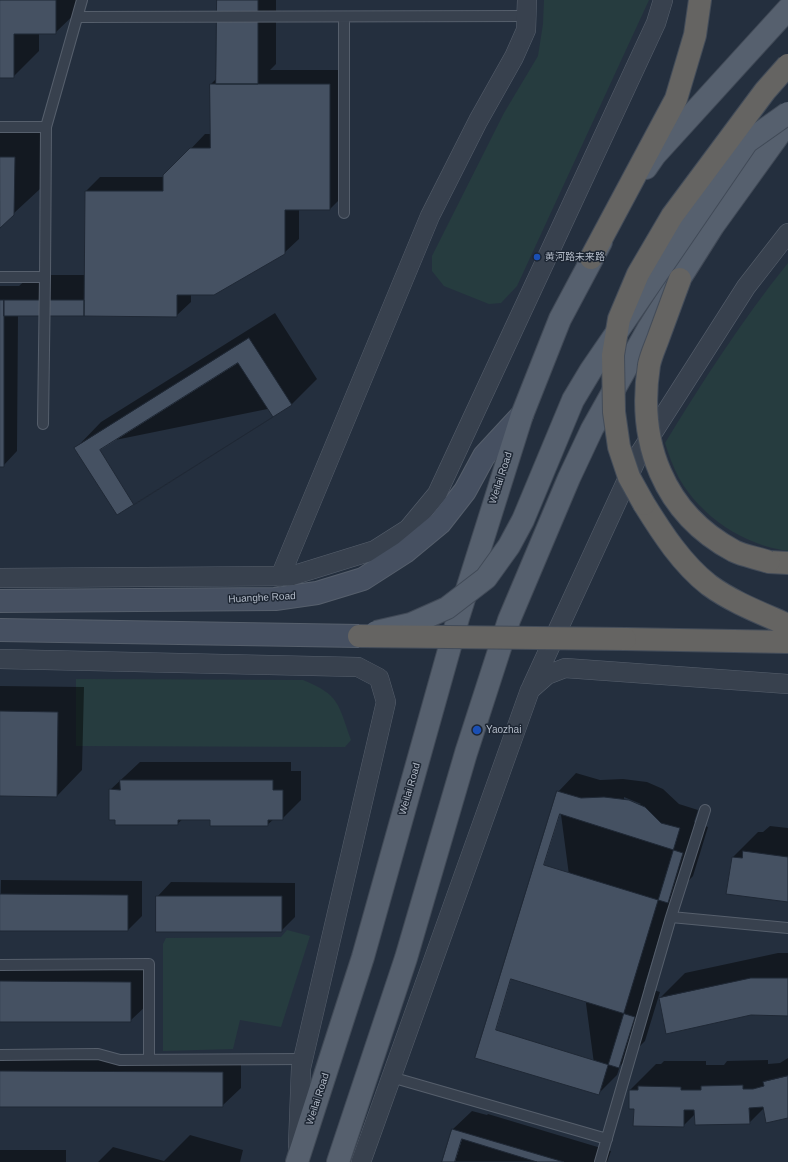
<!DOCTYPE html>
<html>
<head>
<meta charset="utf-8">
<style>
  body { margin:0 }
  canvas { display:block; background:#242f3e }
</style>
</head>
<body>
<canvas width="788" height="1162"></canvas>
<script>
const ctx = document.querySelector('canvas').getContext('2d');
ctx.lineJoin = 'round';
function fill(path, color) {
  ctx.fillStyle = color;
  ctx.fill(path, 'evenodd');
}
function trace(path, color, width, dash) {
  ctx.strokeStyle = color;
  ctx.lineWidth = width;
  ctx.lineCap = dash ? 'butt' : 'round';
  ctx.setLineDash(dash || []);
  ctx.stroke(path);
}
function write(font, color, halo, rows, align = 'center') {
  ctx.font = font + ' Arial,"Noto Sans SC",sans-serif';
  ctx.lineWidth = 3;
  ctx.setLineDash([]);
  ctx.textBaseline = 'middle';
  ctx.strokeStyle = halo;
  ctx.fillStyle = color;
  for (const [text, x, y, turn = 0] of rows) {
    ctx.save();
    ctx.translate(x, y);
    ctx.rotate((+turn || 0) * Math.PI / 180);
    ctx.textAlign = isNaN(turn) ? turn : align;
    if (halo) ctx.strokeText(text, 0, 0);
    ctx.fillText(text, 0, 0);
    ctx.restore();
  }
}
fill(new Path2D(`
  M 544,0 L 649,0 L 517,286 L 501,303 L 489,304 L 444,286 L 432,271 L 432,256 L 504,113 L 538,56 L 543,24 Z
  M 788,263 L 788,551 C 744,545 701,517 679,478 C 673,467 669,455 665,443 C 703,381 742,320 788,263 Z
  M 76,679 L 303,680 C 340,695 338,704 351,740 L 345,747 L 76,746 Z
  M 287,930 L 310,936 L 281,1027 L 240,1020 L 233,1049 L 163,1051 L 163,944 L 166,938 L 281,937 Z`), '#263c3f');
fill(new Path2D(`
  M 0,0 L 81,0 L 81,8 L 55,33 L 39,33 L 39,51 L 13,77 L 0,77 Z
  M 218,0 L 276,0 L 276,64 L 270,70 L 344,70 L 344,195 L 330,209 L 299,209 L 299,239 L 284,253 L 191,294 L 191,302 L 176,316 L 18,315 L 17,451 L 3,466 L 0,466 L 0,286 L 19,286 L 31,275 L 85,275 L 86,191 L 100,177 L 164,177 L 205,134 L 211,134 L 211,84 L 217,78 Z
  M 0,131 L 40,132 L 40,189 L 0,226 Z
  M 275,313 L 317,379 L 292,404 L 76,448 L 101,422 Z
  M 0,686 L 84,687 L 82,770 L 57,796 L 0,795 Z
  M 140,762 L 291,762 L 291,771 L 301,771 L 301,800 L 282,819 L 274,819 L 267,825 L 211,819 L 183,819 L 177,824 L 116,819 L 110,790 Z
  M 576,773 L 600,780 L 623,779 L 647,782 L 663,789 L 679,804 L 698,810 L 694,822 L 708,827 L 693,876 L 671,899 L 644,987 L 660,992 L 645,1041 L 620,1066 L 617,1075 L 598,1094 L 558,792 ZM 624,797 L 641,804 L 636,804 L 624,799 Z
  M 770,826 L 788,828 L 788,901 L 733,857 L 758,832 L 763,832 Z
  M 1,880 L 142,881 L 142,916 L 128,930 L 0,930 Z
  M 171,882 L 295,883 L 295,917 L 281,931 L 157,897 Z
  M 778,953 L 788,953 L 788,1015 L 660,998 L 685,973 Z
  M 0,963 L 149,964 L 149,1003 L 130,1021 L 0,1021 Z
  M 0,1054 L 241,1054 L 241,1088 L 222,1106 L 0,1106 Z
  M 788,1058 L 788,1117 L 764,1108 L 749,1123 L 695,1114 L 683,1126 L 635,1108 L 630,1090 L 656,1064 L 661,1064 L 664,1061 L 706,1061 L 706,1065 L 724,1065 L 727,1061 L 768,1060 L 768,1064 L 780,1063 Z
  M 472,1111 L 487,1115 L 488,1114 L 611,1151 L 607,1162 L 443,1162 L 453,1129 Z
  M 190,1135 L 243,1150 L 240,1162 L 98,1162 L 113,1147 L 164,1161 Z
  M 0,1150 L 66,1150 L 66,1162 L 0,1162 Z`), '#0007');
const building = new Path2D(`
  M 0,0 L 56,0 L 56,34 L 14,34 L 14,78 L 0,78 Z
  M 217,0 L 258,0 L 258,84 L 216,84 Z
  M 210,84 L 330,84 L 330,210 L 285,210 L 285,254 L 214,295 L 177,295 L 177,317 L 84,316 L 85,191 L 163,191 L 163,175 L 190,148 L 210,148 Z
  M 0,157 L 15,157 L 14,215 L 0,228 Z
  M 0,300 L 4,300 L 4,467 L 0,467 Z
  M 4,300 L 84,300 L 84,316 L 4,316 Z
  M 249,338 L 292,405 L 117,515 L 74,448 Z
  M 238,363 L 273,417 L 134,505 L 100,450 Z
  M 0,711 L 58,712 L 57,797 L 0,796 Z
  M 120,780 L 273,780 L 273,790 L 283,790 L 283,820 L 268,820 L 268,826 L 210,826 L 210,820 L 178,820 L 178,825 L 115,825 L 115,820 L 109,820 L 109,789 L 120,790 Z
  M 557,791 L 581,798 L 604,797 L 629,800 L 645,807 L 661,823 L 680,828 L 599,1095 L 475,1058 Z
  M 560,814 L 683,853 L 668,903 L 544,865 Z
  M 743,851 L 788,857 L 788,902 L 726,894 L 732,857 L 742,858 Z
  M 0,894 L 128,895 L 128,931 L 0,931 Z
  M 156,896 L 282,896 L 282,932 L 156,932 Z
  M 751,978 L 788,978 L 788,1016 L 751,1015 L 666,1034 L 659,998 Z
  M 511,979 L 635,1017 L 619,1068 L 496,1030 Z
  M 0,981 L 131,982 L 131,1022 L 0,1022 Z
  M 0,1071 L 223,1072 L 223,1107 L 0,1107 Z
  M 788,1076 L 788,1118 L 766,1123 L 763,1107 L 749,1108 L 750,1124 L 695,1125 L 694,1110 L 684,1110 L 684,1127 L 633,1126 L 634,1109 L 629,1109 L 629,1090 L 638,1090 L 638,1086 L 681,1087 L 681,1090 L 701,1090 L 701,1086 L 743,1085 L 743,1089 L 753,1089 L 764,1086 L 763,1082 Z
  M 452,1129 L 564,1162 L 442,1162 Z
  M 462,1139 L 537,1162 L 455,1162 Z`);
fill(building, '#455162');
trace(building, '#1f2835', 1);
const service = new Path2D(`
  M 78,17 L 526,16
  M 344,17 L 344,213
  M 0,127 L 46,127
  M 0,277 L 45,277 L 46,127 L 82,0
  M 43,424 L 45,277
  M 671,917 L 788,928
  M 0,965 L 149,964 L 149,1060
  M 0,1055 L 98,1054 L 120,1060 L 303,1059
  M 391,1077 L 607,1139
  M 600,1162 L 671,917 L 705,810`);
const minor = new Path2D(`
  M 280,577 L 430,216 L 478,121 L 514,57 L 526,30 L 527,0
  M 0,578 L 291,576 L 375,550 L 408,529 L 437,494 L 656,23 L 663,0
  M 0,659 L 358,667 L 379,678 L 386,702 L 301,1068 L 298,1146
  M 532,686 L 638,456 L 746,287 L 788,233
  M 361,1162 L 530,690 L 547,675 L 565,668 L 788,684`);
const secondary = new Path2D(`
  M 0,601 L 275,599 L 317,593 L 363,579 L 405,552 L 440,523 L 465,491 L 484,456 L 522,415
  M 0,630 L 359,636`);
const primary = new Path2D(`
  M 646,168 L 655,155 L 788,9
  M 297,1162 L 363,957 L 458,618 L 522,415 L 560,319 L 601,242
  M 338,1162 L 406,958 L 466,753 L 509,620 L 569,478 L 592,429 L 648,329 L 713,226 L 788,122`);
const trunk = new Path2D(`
  M 591,258 L 676,99 L 695,35 L 700,0
  M 644,504 C 662,533 682,564 709,585 C 732,602 761,613 788,625
  M 769,562 L 788,563
  M 625,639 L 788,642`);
trace(service, '#565f6c', 12);
trace(minor, '#565f6c', 20);
trace(secondary, '#565f6c', 24);
trace(primary, '#414a57', 24);
trace(trunk, '#434c59', 24);
trace(service, '#38414e', 10);
trace(minor, '#38414e', 19);
trace(secondary, '#465061', 22);
trace(primary, '#56606e', 22);
trace(trunk, '#656462', 22);
const primaryBridge = new Path2D(`
  M 376,632 L 411,624 L 447,608 L 486,578 L 509,546 L 523,520 L 573,400 L 591,370 L 747,142 L 788,113`);
const trunkBridge = new Path2D(`
  M 680,279 C 673,298 666,317 659,336 C 656,345 651,355 649,365 C 637,442 663,513 734,551 C 744,556 758,558 769,562
  M 644,504 L 629,477 L 619,447 L 614,412 L 613,355 L 619,319 L 638,274 L 672,216 L 765,91 L 788,65
  M 359,636 L 625,639`);
trace(primaryBridge, '#414a57', 24, []);
trace(trunkBridge, '#434c59', 24, []);
trace(primaryBridge, '#56606e', 22);
trace(trunkBridge, '#656462', 22);
for (const [x, y, r, color] of [
  [537,257,4,"#1a4fb4"],
  [477,730,5,"#1a4fb4"]
]) {
  const dot = new Path2D();
  dot.arc(x, y, r, 0, 2 * Math.PI);
  ctx.fillStyle = color;
  ctx.fill(dot);
  trace(dot, '#1d2633', 1.5);
}
write('10px', '#b4bcc9', '#1d2633', [
  ["黄河路未来路",545,257],
  ["Yaozhai",486,730]
], 'left');
write('10px', '#b4bcc9', '#1d2633', [
  ["Weilai Road",501,478,-72],
  ["Huanghe Road",262,598,-3],
  ["Weilai Road",410,789,-74],
  ["Weilai Road",318,1099,-72]
]);
</script>
</body>
</html>
